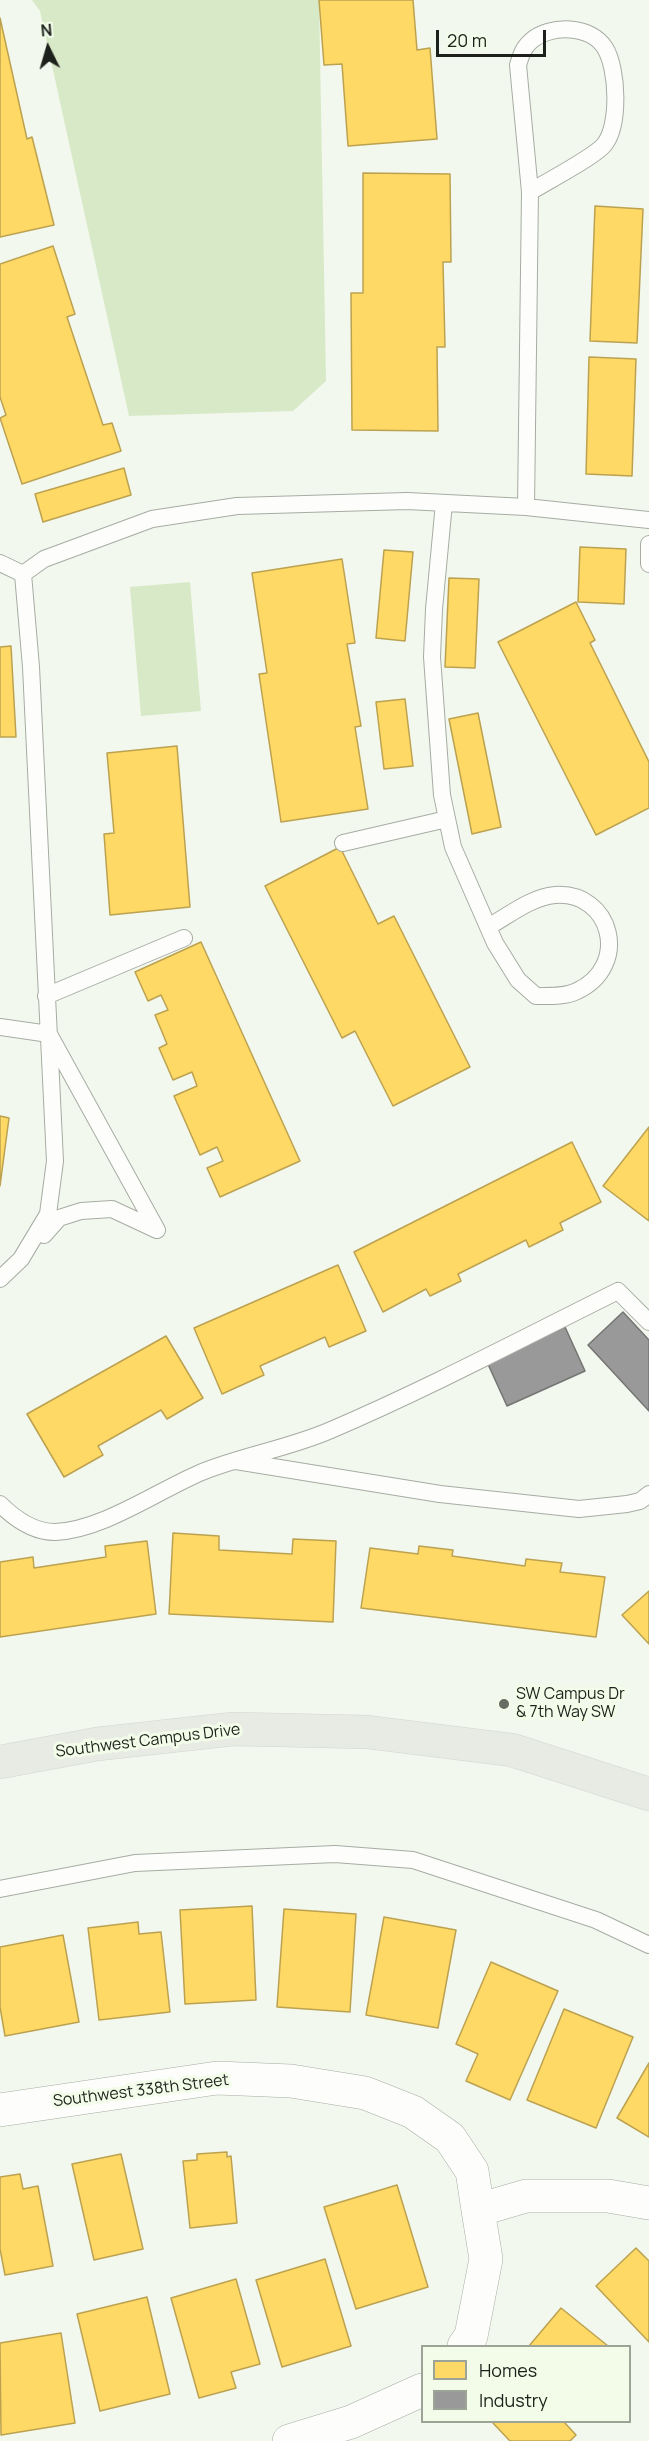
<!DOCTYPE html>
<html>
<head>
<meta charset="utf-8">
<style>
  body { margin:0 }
  #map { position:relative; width:649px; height:2441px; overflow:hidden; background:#f2f8ed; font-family:Manrope,sans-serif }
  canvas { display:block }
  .legend { position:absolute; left:421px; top:2345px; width:210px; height:78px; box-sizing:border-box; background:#f2fce9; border:2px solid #9da497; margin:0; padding:8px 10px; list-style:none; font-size:18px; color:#1e211b }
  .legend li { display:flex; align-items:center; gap:12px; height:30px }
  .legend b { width:30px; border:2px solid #9da497 }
  .north { position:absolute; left:18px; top:18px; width:60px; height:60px; -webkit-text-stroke:4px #f2fce9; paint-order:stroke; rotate:355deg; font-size:16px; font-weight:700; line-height:24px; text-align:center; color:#1e211b }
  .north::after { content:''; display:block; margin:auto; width:21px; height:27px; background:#1e211b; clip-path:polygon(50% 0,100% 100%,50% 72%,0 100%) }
  .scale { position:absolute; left:436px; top:30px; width:110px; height:27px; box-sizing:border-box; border:3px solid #1e211b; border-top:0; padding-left:8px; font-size:18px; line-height:21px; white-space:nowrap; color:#1e211b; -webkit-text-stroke:4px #f2fce9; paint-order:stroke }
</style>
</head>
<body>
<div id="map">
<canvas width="649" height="2441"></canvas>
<ul class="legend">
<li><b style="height:16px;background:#ffd966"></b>Homes</li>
<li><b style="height:16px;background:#999"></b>Industry</li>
</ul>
<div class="north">N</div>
<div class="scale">20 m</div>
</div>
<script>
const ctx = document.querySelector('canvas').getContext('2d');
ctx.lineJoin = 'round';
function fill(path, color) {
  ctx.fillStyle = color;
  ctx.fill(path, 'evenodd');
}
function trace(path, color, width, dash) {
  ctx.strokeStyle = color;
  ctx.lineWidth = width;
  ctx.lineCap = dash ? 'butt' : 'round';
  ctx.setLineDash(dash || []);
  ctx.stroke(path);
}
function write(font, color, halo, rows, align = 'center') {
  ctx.font = font + ' Manrope,sans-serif';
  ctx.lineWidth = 6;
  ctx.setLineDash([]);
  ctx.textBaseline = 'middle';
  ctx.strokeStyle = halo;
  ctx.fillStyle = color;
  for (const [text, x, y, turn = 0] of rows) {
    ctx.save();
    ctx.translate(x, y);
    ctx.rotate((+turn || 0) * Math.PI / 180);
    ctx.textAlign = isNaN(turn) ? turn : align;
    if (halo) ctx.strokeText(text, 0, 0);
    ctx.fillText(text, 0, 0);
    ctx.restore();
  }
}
fill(new Path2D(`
  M 32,0 L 319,0 L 326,381 L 293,411 L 129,416 L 40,11 Z
  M 190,582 L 201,711 L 141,716 L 130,587 Z`), '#d8e9c7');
const homes = new Path2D(`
  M 319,0 L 413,0 L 417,50 L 430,48 L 437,139 L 348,146 L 342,64 L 324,65 Z
  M 0,18 L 27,139 L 32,137 L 54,225 L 0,237 Z
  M 363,173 L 450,174 L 451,262 L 443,262 L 445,347 L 437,347 L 438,431 L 352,430 L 351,293 L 363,293 Z
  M 595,206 L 643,209 L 637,343 L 590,341 Z
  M 53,246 L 75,314 L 67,317 L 103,425 L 112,423 L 121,451 L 22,484 L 0,418 L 6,415 L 0,397 L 0,264 Z
  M 589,357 L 636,359 L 632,476 L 586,474 Z
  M 124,468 L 131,495 L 43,522 L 35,494 Z
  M 580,547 L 626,549 L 624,604 L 578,602 Z
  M 384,550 L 413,552 L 405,641 L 376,638 Z
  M 342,559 L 355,643 L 347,644 L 361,726 L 355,727 L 368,809 L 281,822 L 259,674 L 267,673 L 252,573 Z
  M 449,578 L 479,579 L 475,668 L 445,667 Z
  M 576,602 L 595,640 L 590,643 L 649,762 L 649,808 L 596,835 L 498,642 Z
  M 11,646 L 16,737 L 0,737 L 0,647 Z
  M 405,699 L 413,766 L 384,769 L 376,702 Z
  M 478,713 L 501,827 L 472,834 L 449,719 Z
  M 177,746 L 190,907 L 110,915 L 104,834 L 114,833 L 107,753 Z
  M 340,847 L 378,924 L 394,916 L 470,1067 L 393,1106 L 355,1031 L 342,1038 L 265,886 Z
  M 201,942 L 300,1161 L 220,1197 L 207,1168 L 223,1161 L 217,1147 L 200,1155 L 174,1096 L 197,1086 L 192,1072 L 173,1080 L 159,1048 L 167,1044 L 155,1015 L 168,1010 L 161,995 L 148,1001 L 135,972 Z
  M 0,1116 L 9,1118 L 0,1186 Z
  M 649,1127 L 649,1221 L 603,1186 Z
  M 572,1142 L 601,1202 L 560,1223 L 563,1230 L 529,1247 L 526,1240 L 458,1274 L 461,1281 L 430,1296 L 426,1289 L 383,1312 L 354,1252 Z
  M 338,1265 L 366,1331 L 329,1347 L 325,1337 L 260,1366 L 264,1375 L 222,1394 L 194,1328 Z
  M 166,1336 L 203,1398 L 167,1419 L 161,1410 L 98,1446 L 103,1455 L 64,1477 L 27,1414 Z
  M 173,1533 L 219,1536 L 219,1550 L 292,1554 L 293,1539 L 336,1541 L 333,1622 L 169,1614 Z
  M 147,1541 L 156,1614 L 0,1637 L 0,1562 L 33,1557 L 34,1568 L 106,1557 L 105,1546 Z
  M 419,1546 L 453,1550 L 452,1556 L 525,1566 L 526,1559 L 562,1563 L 560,1572 L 605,1577 L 596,1637 L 361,1608 L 370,1548 L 418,1554 Z
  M 649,1591 L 649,1644 L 622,1615 Z
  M 252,1906 L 256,2000 L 185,2004 L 180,1910 Z
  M 284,1909 L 356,1914 L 350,2012 L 277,2007 Z
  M 384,1917 L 456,1930 L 438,2028 L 366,2015 Z
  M 138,1922 L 139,1934 L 161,1932 L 170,2012 L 99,2020 L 88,1928 Z
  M 63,1935 L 79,2022 L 5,2036 L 0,2007 L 0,1947 Z
  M 491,1962 L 558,1991 L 510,2100 L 466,2081 L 478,2054 L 456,2044 Z
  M 564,2009 L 633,2037 L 596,2128 L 527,2100 Z
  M 649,2063 L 649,2137 L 617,2118 Z
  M 227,2152 L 227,2157 L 231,2156 L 237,2223 L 190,2228 L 183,2161 L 197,2160 L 197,2154 Z
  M 121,2154 L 143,2249 L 94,2260 L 72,2164 Z
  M 20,2174 L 23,2189 L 38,2186 L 53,2266 L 5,2275 L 0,2249 L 0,2177 Z
  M 397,2185 L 428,2287 L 356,2309 L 324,2207 Z
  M 636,2248 L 649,2261 L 649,2342 L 596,2286 Z
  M 325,2259 L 351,2346 L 282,2367 L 256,2280 Z
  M 236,2279 L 260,2364 L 231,2372 L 236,2388 L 199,2398 L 171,2298 Z
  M 147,2297 L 170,2394 L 100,2411 L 77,2314 Z
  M 561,2308 L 608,2346 L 529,2346 Z
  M 61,2333 L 75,2423 L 1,2435 L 0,2343 Z
  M 492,2422 L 564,2422 L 576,2435 L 570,2441 L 510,2441 Z`);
fill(homes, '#ffd966');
trace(homes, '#bca250', 1.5);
const industry = new Path2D(`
  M 623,1312 L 649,1340 L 649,1411 L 588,1345 Z
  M 565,1327 L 585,1371 L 507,1406 L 487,1362 Z`);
fill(industry, '#999');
trace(industry, '#747573', 1.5);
const service = new Path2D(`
  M 444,503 L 434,609 L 432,657 L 442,795 L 453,847 L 495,943 L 518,980 L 536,996 C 549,996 565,997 577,991 C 631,966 612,891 555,895 C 531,897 508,916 488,927
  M 526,507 L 530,192 L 518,65 C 521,55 523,48 531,41 C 550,24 591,25 605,48 C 618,69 620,126 604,145 C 594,157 546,182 530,192
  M 649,544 L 649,564
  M 0,563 L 23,574
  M 343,843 L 447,819
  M 46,996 L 184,938
  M 0,1027 L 49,1034 L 157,1230
  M 44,1235 L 59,1218 L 81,1211 L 112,1209 L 157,1230
  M 0,1279 L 21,1259 L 48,1214 L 55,1161 L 31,667 L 23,574 L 44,559 L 152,519 L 237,506 L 407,501 L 526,507 L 649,520
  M 236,1461 L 440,1494 L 579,1509 L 627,1504 L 640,1501 L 649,1494
  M 0,1504 C 15,1519 33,1532 55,1532 C 103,1530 157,1491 202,1472 C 244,1455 290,1448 331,1430 C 429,1388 523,1338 618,1291 L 649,1322
  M 0,1889 L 135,1863 L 335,1854 L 413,1860 L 596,1920 L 649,1945`);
const minor = new Path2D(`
  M 0,2110 L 217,2078 L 291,2081 L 365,2093 L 413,2112 L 450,2138 L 472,2171 L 478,2210 L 526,2196 L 608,2196 L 649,2203
  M 464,2346 L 471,2336 L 486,2259 L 478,2210
  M 289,2441 L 351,2422 L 422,2390`);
const primary = new Path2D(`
  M 0,1762 L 97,1744 L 233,1729 L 367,1732 L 512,1750 L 649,1794`);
trace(service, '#a7aca3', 18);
trace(minor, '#a7aca3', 34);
trace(primary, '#d2d5cf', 34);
trace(service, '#fdfefc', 16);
trace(minor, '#fdfefc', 33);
trace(primary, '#e8ebe4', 33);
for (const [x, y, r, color] of [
  [504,1704,6,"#686c64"]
]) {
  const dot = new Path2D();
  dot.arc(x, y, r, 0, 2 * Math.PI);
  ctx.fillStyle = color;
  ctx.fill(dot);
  trace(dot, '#f2fce9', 2);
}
write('16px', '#1e211b', '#f2fce9', [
  ["SW Campus Dr",516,1695],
  ["& 7th Way SW",516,1713]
], 'left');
write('16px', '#1e211b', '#f2fce9', [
  ["Southwest Campus Drive",148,1741,-7],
  ["Southwest 338th Street",141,2091,-7]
]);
</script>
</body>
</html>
